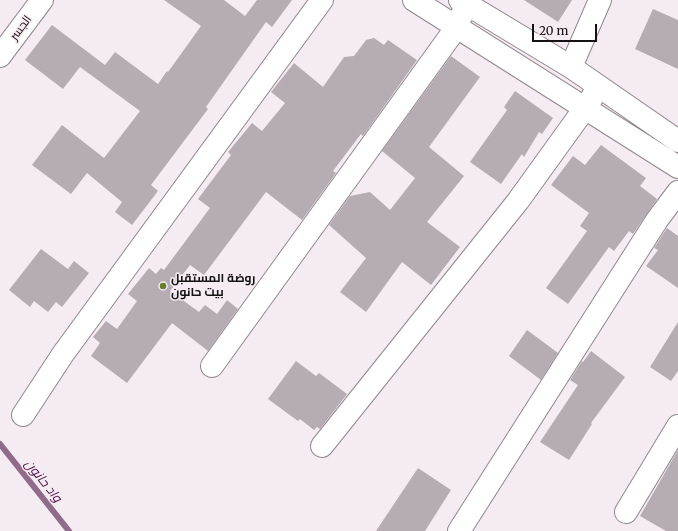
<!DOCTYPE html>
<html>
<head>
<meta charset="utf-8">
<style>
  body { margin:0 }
  #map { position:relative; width:678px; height:531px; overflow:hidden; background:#f5ebf3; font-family:Merriweather,serif }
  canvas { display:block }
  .scale { position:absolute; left:532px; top:24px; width:65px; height:18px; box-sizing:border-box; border:2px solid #151214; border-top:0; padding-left:5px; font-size:12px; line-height:14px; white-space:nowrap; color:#151214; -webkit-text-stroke:3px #f5ebf3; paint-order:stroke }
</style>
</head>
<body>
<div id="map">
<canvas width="678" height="531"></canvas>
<div class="scale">20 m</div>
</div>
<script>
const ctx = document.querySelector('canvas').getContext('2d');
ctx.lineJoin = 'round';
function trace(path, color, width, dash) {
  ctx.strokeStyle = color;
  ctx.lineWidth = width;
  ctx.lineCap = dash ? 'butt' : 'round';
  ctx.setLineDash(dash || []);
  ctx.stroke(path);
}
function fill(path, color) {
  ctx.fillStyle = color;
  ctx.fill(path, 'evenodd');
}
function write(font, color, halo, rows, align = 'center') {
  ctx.font = font + ' Merriweather,Cairo,serif';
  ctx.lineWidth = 3;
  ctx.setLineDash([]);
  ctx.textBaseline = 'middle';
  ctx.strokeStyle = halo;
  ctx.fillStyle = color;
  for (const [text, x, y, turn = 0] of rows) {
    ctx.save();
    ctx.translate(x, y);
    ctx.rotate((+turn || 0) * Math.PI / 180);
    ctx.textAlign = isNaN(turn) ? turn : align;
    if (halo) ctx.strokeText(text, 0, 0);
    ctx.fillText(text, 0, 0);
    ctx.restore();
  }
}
trace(new Path2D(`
  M 0,444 L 69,531`), '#906c8a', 6);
fill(new Path2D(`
  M 164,0 L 224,0 L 245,16 L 257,0 L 292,0 L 272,27 L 266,22 L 206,107 L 208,109 L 151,185 L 158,191 L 132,225 L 115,212 L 122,202 L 87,173 L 71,194 L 32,165 L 62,125 L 104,158 L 140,111 L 80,67 L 63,89 L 25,60 L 52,25 L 105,65 L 115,52 L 158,84 L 167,71 L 168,72 L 201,26 Z
  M 524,0 L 572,0 L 558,22 Z
  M 653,9 L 678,20 L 678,69 L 635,49 Z
  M 374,38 L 384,45 L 388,40 L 417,60 L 363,136 L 361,134 L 333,171 L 336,173 L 302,220 L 266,192 L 204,275 L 190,265 L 170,291 L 199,312 L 205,305 L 217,314 L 227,300 L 238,309 L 208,351 L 172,323 L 127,383 L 91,356 L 100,343 L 93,337 L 106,321 L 117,329 L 137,301 L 128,294 L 149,268 L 156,274 L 161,268 L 164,270 L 210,208 L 198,199 L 231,155 L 228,152 L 252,123 L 262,131 L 285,103 L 271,92 L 294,63 L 323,87 L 344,57 L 354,56 L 366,40 Z
  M 451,56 L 480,77 L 429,147 L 464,176 L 427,222 L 460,247 L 431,285 L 402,262 L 366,312 L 340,292 L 366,258 L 329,225 L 350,196 L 370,192 L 390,210 L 415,178 L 382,151 Z
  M 515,91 L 553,118 L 542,134 L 539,132 L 524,157 L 522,154 L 501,184 L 470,162 L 507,110 L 504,107 Z
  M 601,145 L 646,178 L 640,186 L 657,199 L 633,234 L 629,231 L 614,251 L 609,247 L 568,304 L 546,288 L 587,231 L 580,226 L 589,213 L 551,185 L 573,156 L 585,165 Z
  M 667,228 L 678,236 L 678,288 L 646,266 L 658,250 L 654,248 Z
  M 41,249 L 68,269 L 74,261 L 89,273 L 62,307 L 56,302 L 48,312 L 34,301 L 30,307 L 9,290 Z
  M 678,322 L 678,371 L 671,381 L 650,367 Z
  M 527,330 L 558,353 L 541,380 L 509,356 Z
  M 591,351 L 625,377 L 591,423 L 592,424 L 569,460 L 540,442 L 578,385 L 570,380 L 582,361 L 583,362 Z
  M 296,361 L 316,376 L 319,373 L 347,394 L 320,429 L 317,427 L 314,430 L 300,419 L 298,421 L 268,399 Z
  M 678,450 L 678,531 L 666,531 L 640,516 Z
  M 418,468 L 451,490 L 425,531 L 376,531 Z`), '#b6acb4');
const minor = new Path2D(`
  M 414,0 L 678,167
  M 460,0 L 571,67 L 678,141
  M 0,56 L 42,0
  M 571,67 L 600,0
  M 212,366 L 451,35 L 467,5
  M 23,415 L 63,354 L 322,0
  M 322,446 L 518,201 L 580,115 L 586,109 L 598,86
  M 626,512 L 678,426
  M 459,531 L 657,220 L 678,192`);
trace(minor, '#90878e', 24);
trace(minor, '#fff', 22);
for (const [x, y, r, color] of [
  [163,286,4,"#677e2f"]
]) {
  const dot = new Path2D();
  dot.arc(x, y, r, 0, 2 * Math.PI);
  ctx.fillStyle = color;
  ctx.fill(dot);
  trace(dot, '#f5ebf3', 1.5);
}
write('12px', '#151214', '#f5ebf3', [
  ["الجسر",21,28,-53]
]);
write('bold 12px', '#151214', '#f5ebf3', [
  ["روضة المستقبل",171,279],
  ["بيت حانون",171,293]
], 'left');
write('italic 13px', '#4e1248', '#f5ebf3', [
  ["واد حانون",43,481,51]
]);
</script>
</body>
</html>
